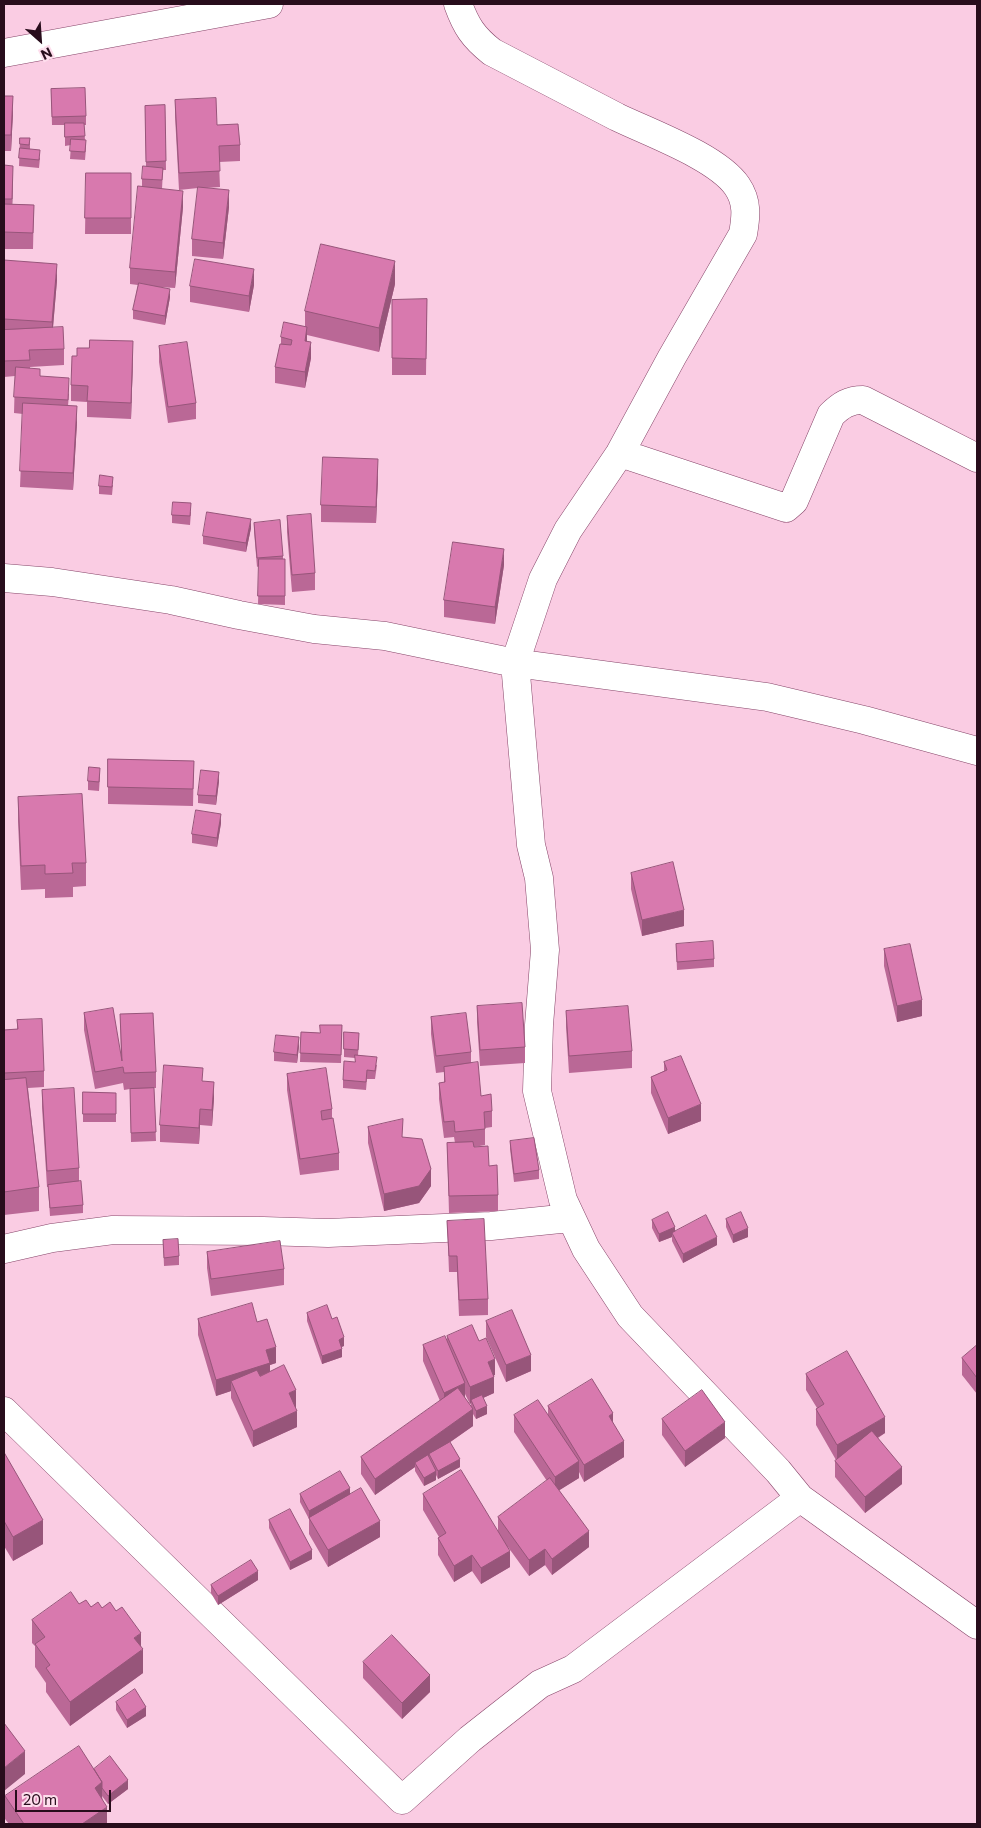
<!DOCTYPE html>
<html>
<head>
<meta charset="utf-8">
<style>
  body { margin:0 }
  #map { position:relative; width:981px; height:1828px; overflow:hidden; background:#facce3; font-family:Commissioner,sans-serif }
  canvas { display:block }
  .frame { position:absolute; inset:0; border:5px solid #280d1c; pointer-events:none }
  .north { position:absolute; left:15px; top:15px; width:50px; height:50px; -webkit-text-stroke:4px #fedeed; paint-order:stroke; rotate:154deg; font-size:14px; font-weight:700; line-height:20px; text-align:center; color:#280d1c }
  .north::after { content:''; display:block; margin:auto; width:18px; height:22px; background:#280d1c; clip-path:polygon(50% 0,100% 100%,50% 72%,0 100%) }
  .scale { position:absolute; left:15px; top:1790px; width:96px; height:22px; box-sizing:border-box; border:2px solid #280d1c; border-top:0; padding-left:6px; font-size:15px; line-height:18px; white-space:nowrap; color:#280d1c; -webkit-text-stroke:4px #fedeed; paint-order:stroke }
</style>
</head>
<body>
<div id="map">
<canvas width="981" height="1828"></canvas>
<div class="frame"></div>
<div class="north">N</div>
<div class="scale">20 m</div>
</div>
<script>
const ctx = document.querySelector('canvas').getContext('2d');
ctx.lineJoin = 'round';
function trace(path, color, width, dash) {
  ctx.strokeStyle = color;
  ctx.lineWidth = width;
  ctx.lineCap = dash ? 'butt' : 'round';
  ctx.setLineDash(dash || []);
  ctx.stroke(path);
}
function fill(path, color) {
  ctx.fillStyle = color;
  ctx.fill(path, 'evenodd');
}
const minor = new Path2D(`
  M 458,4 C 466,26 473,37 492,52 C 533,73 575,95 617,117 C 650,133 717,157 737,186 C 748,202 746,217 743,234 L 672,357 L 620,453 L 568,530 L 543,579 L 515,663 L 531,845 L 539,878 L 545,950 L 539,1025 L 537,1091 L 563,1200 L 586,1249 L 630,1316 L 778,1471 L 800,1498 L 977,1625
  M 4,53 L 269,4
  M 620,453 L 786,508 L 794,501 L 831,415 C 841,405 849,400 863,400 L 977,458
  M 4,578 L 52,582 L 171,600 L 239,615 L 314,629 L 385,636 L 515,663 L 767,697 L 864,720 L 977,751
  M 4,1249 L 52,1238 L 113,1230 L 263,1231 L 328,1233 L 491,1226 L 570,1218
  M 4,1411 L 402,1800 L 470,1739 L 540,1684 L 573,1669 L 800,1498`);
trace(minor, '#864569', 29);
trace(minor, '#fff', 28);
fill(new Path2D(`
  M 51,89 L 86,116 L 86,125 L 84,125 L 85,140 L 86,148 L 85,160 L 70,159 L 71,145 L 65,146 L 65,125 L 52,125 Z
  M 4,96 L 13,112 L 11,151 L 4,151 Z
  M 175,100 L 217,125 L 240,145 L 240,161 L 219,162 L 220,187 L 206,188 L 229,207 L 223,259 L 192,256 L 192,239 L 198,188 L 179,190 L 175,116 Z
  M 165,105 L 166,170 L 163,170 L 162,189 L 183,207 L 175,288 L 158,287 L 170,297 L 165,325 L 133,319 L 133,310 L 138,285 L 130,284 L 130,268 L 142,187 L 142,179 L 146,166 L 145,106 Z
  M 20,138 L 30,138 L 30,149 L 40,158 L 39,168 L 19,166 Z
  M 4,165 L 13,182 L 12,204 L 34,205 L 33,249 L 4,249 Z
  M 86,173 L 131,173 L 131,234 L 85,234 Z
  M 4,260 L 57,280 L 53,328 L 64,349 L 64,365 L 30,367 L 30,368 L 40,376 L 69,394 L 68,406 L 77,422 L 73,490 L 20,487 L 23,414 L 14,413 L 15,376 L 4,377 Z
  M 395,284 L 379,352 L 307,335 L 307,341 L 311,358 L 305,388 L 275,383 L 275,367 L 281,344 L 281,337 L 305,326 L 305,311 Z
  M 254,285 L 249,312 L 190,302 L 190,286 Z
  M 427,299 L 426,375 L 392,375 L 392,300 Z
  M 159,346 L 196,403 L 196,419 L 168,423 L 159,362 Z
  M 77,356 L 133,358 L 131,419 L 87,417 L 87,402 L 71,401 L 71,385 Z
  M 378,476 L 376,523 L 321,522 L 321,505 Z
  M 113,485 L 112,495 L 99,494 L 99,486 Z
  M 191,512 L 190,525 L 172,523 L 172,515 Z
  M 287,516 L 315,573 L 315,590 L 292,592 L 287,532 Z
  M 254,523 L 283,556 L 283,559 L 285,559 L 285,605 L 258,604 L 259,566 L 257,567 L 254,531 Z
  M 251,528 L 246,552 L 203,544 L 203,536 Z
  M 504,565 L 495,624 L 444,617 L 444,600 Z
  M 108,759 L 194,761 L 193,806 L 108,804 Z
  M 100,776 L 99,791 L 88,790 L 88,781 Z
  M 219,781 L 216,805 L 198,803 L 198,795 Z
  M 18,797 L 86,863 L 86,886 L 73,887 L 73,897 L 45,898 L 45,889 L 21,890 L 18,821 Z
  M 221,823 L 217,847 L 192,843 L 192,834 Z
  M 631,873 L 684,926 L 642,936 L 631,889 Z
  M 676,944 L 714,959 L 714,967 L 677,970 Z
  M 884,949 L 922,1016 L 897,1022 L 884,966 Z
  M 477,1006 L 525,1047 L 525,1063 L 480,1066 L 477,1022 Z
  M 566,1011 L 632,1051 L 632,1068 L 569,1073 L 566,1027 Z
  M 84,1013 L 121,1056 L 120,1014 L 156,1072 L 156,1088 L 154,1088 L 156,1141 L 131,1142 L 130,1089 L 124,1090 L 123,1083 L 95,1089 L 84,1030 Z
  M 431,1017 L 471,1052 L 471,1063 L 481,1096 L 492,1111 L 492,1127 L 485,1128 L 485,1145 L 474,1147 L 489,1166 L 498,1195 L 498,1211 L 449,1213 L 447,1143 L 455,1143 L 454,1137 L 444,1138 L 439,1099 L 439,1083 L 444,1083 L 444,1072 L 436,1073 L 431,1034 Z
  M 17,1020 L 44,1071 L 44,1087 L 28,1088 L 39,1187 L 39,1211 L 4,1215 L 4,1030 L 17,1029 Z
  M 342,1025 L 341,1063 L 300,1062 L 301,1032 L 320,1033 Z
  M 359,1042 L 358,1055 L 377,1065 L 375,1079 L 367,1079 L 366,1090 L 343,1088 L 343,1080 L 355,1062 L 355,1058 L 344,1057 L 344,1049 Z
  M 299,1046 L 297,1063 L 274,1061 L 274,1052 Z
  M 664,1062 L 701,1121 L 668,1134 L 651,1093 L 651,1077 L 664,1071 Z
  M 287,1074 L 332,1109 L 332,1118 L 339,1153 L 339,1170 L 300,1175 L 287,1090 Z
  M 203,1081 L 214,1098 L 212,1126 L 200,1125 L 199,1144 L 160,1142 L 160,1125 Z
  M 42,1090 L 79,1168 L 79,1182 L 83,1205 L 83,1213 L 50,1216 L 48,1187 L 47,1187 L 42,1107 Z
  M 83,1092 L 116,1093 L 116,1122 L 83,1122 Z
  M 368,1127 L 403,1137 L 431,1186 L 419,1203 L 384,1211 L 368,1143 Z
  M 510,1141 L 539,1170 L 539,1179 L 514,1182 L 510,1149 Z
  M 726,1219 L 748,1237 L 733,1243 L 726,1227 Z
  M 652,1220 L 675,1231 L 717,1245 L 683,1263 L 672,1241 L 672,1237 L 659,1242 L 652,1228 Z
  M 447,1221 L 488,1299 L 488,1315 L 459,1316 L 457,1272 L 449,1272 Z
  M 163,1240 L 179,1256 L 179,1265 L 164,1266 Z
  M 207,1252 L 284,1269 L 284,1285 L 211,1296 L 207,1268 Z
  M 307,1313 L 332,1319 L 344,1346 L 341,1347 L 342,1357 L 322,1364 L 307,1321 Z
  M 198,1319 L 257,1322 L 276,1363 L 270,1365 L 270,1372 L 296,1407 L 295,1407 L 297,1427 L 253,1447 L 231,1398 L 231,1391 L 216,1396 L 198,1335 Z
  M 486,1321 L 531,1371 L 506,1382 L 486,1337 Z
  M 447,1336 L 479,1341 L 495,1375 L 494,1375 L 494,1393 L 483,1398 L 487,1414 L 476,1419 L 473,1414 L 473,1426 L 449,1443 L 460,1467 L 438,1479 L 436,1475 L 436,1480 L 424,1486 L 415,1471 L 415,1467 L 375,1495 L 361,1474 L 361,1457 L 440,1401 L 423,1361 L 423,1345 L 447,1341 ZM 465,1394 L 470,1404 L 471,1403 L 471,1406 L 465,1398 Z
  M 977,1345 L 977,1394 L 962,1375 L 962,1358 Z
  M 806,1374 L 885,1433 L 878,1438 L 902,1484 L 865,1513 L 835,1477 L 835,1461 L 836,1460 L 816,1425 L 816,1409 L 817,1408 L 806,1390 Z
  M 548,1406 L 613,1423 L 624,1457 L 584,1482 L 579,1472 L 579,1478 L 559,1490 L 589,1547 L 552,1575 L 545,1565 L 529,1576 L 508,1547 L 510,1567 L 481,1584 L 472,1571 L 454,1582 L 438,1555 L 438,1538 L 439,1537 L 423,1510 L 423,1494 L 498,1531 L 498,1517 L 547,1481 L 514,1432 L 514,1415 L 548,1415 Z
  M 662,1419 L 725,1438 L 685,1467 L 662,1435 Z
  M 4,1455 L 43,1544 L 13,1561 L 4,1546 L 4,1552 Z
  M 300,1494 L 350,1494 L 380,1537 L 328,1567 L 309,1534 L 309,1519 L 300,1502 Z
  M 269,1520 L 312,1559 L 290,1570 L 269,1528 Z
  M 258,1580 L 218,1605 L 211,1593 L 211,1585 Z
  M 79,1604 L 102,1608 L 141,1647 L 143,1673 L 70,1726 L 46,1692 L 46,1683 L 35,1667 L 35,1646 L 32,1643 L 32,1620 Z
  M 363,1662 L 430,1692 L 402,1719 L 363,1678 Z
  M 116,1702 L 146,1716 L 127,1728 L 116,1710 Z
  M 94,1769 L 128,1789 L 108,1804 L 102,1796 L 107,1824 L 9,1824 L 5,1819 L 5,1796 Z`), '#ba6896');
fill(new Path2D(`
  M 13,96 L 13,112 L 11,151 L 11,135 Z
  M 13,166 L 13,182 L 12,215 L 12,199 Z
  M 229,190 L 229,207 L 223,259 L 223,243 Z
  M 183,191 L 183,207 L 175,288 L 175,272 Z
  M 395,261 L 395,284 L 379,352 L 379,328 Z
  M 57,264 L 57,280 L 52,338 L 52,322 Z
  M 254,269 L 254,285 L 249,312 L 249,296 Z
  M 170,289 L 170,297 L 165,325 L 165,316 Z
  M 307,327 L 307,343 L 305,341 Z
  M 133,341 L 133,358 L 131,419 L 131,403 Z
  M 311,342 L 311,358 L 305,388 L 305,372 Z
  M 77,406 L 77,422 L 73,490 L 73,473 Z
  M 378,459 L 378,476 L 376,523 L 376,507 Z
  M 251,519 L 251,528 L 246,552 L 246,543 Z
  M 504,549 L 504,565 L 495,624 L 495,607 Z
  M 219,772 L 219,781 L 216,805 L 216,796 Z
  M 221,814 L 221,823 L 217,847 L 217,838 Z
  M 684,910 L 684,926 L 642,936 L 642,920 Z
  M 922,1000 L 922,1016 L 897,1022 L 897,1006 Z
  M 299,1037 L 299,1046 L 297,1063 L 297,1055 Z
  M 214,1082 L 214,1098 L 212,1126 L 212,1110 Z
  M 701,1104 L 701,1121 L 668,1134 L 668,1118 Z
  M 200,1109 L 200,1125 L 199,1144 L 199,1128 Z
  M 431,1169 L 431,1186 L 419,1203 L 384,1211 L 384,1194 Z
  M 675,1227 L 675,1235 L 672,1233 L 672,1237 L 659,1242 L 659,1234 Z
  M 748,1228 L 748,1237 L 733,1243 L 733,1235 Z
  M 717,1237 L 717,1245 L 683,1263 L 683,1254 Z
  M 344,1337 L 344,1346 L 339,1348 L 339,1340 Z
  M 276,1347 L 276,1363 L 270,1365 L 270,1380 L 231,1381 L 231,1391 L 216,1396 L 216,1380 L 266,1350 Z
  M 342,1349 L 342,1357 L 322,1364 L 322,1356 Z
  M 531,1355 L 531,1371 L 506,1382 L 506,1365 Z
  M 495,1359 L 495,1375 L 488,1378 L 488,1362 Z
  M 494,1377 L 494,1393 L 472,1403 L 471,1400 L 471,1403 L 470,1404 L 470,1387 Z
  M 465,1383 L 465,1399 L 444,1410 L 444,1393 Z
  M 296,1390 L 296,1407 L 289,1410 L 289,1393 Z
  M 487,1406 L 487,1414 L 476,1419 L 476,1411 Z
  M 473,1409 L 473,1426 L 430,1456 L 429,1454 L 429,1457 L 415,1463 L 415,1467 L 375,1495 L 375,1479 Z
  M 297,1411 L 297,1427 L 253,1447 L 253,1431 Z
  M 613,1413 L 613,1430 L 609,1416 Z
  M 885,1417 L 885,1433 L 837,1461 L 837,1445 Z
  M 725,1422 L 725,1438 L 685,1467 L 685,1451 Z
  M 624,1441 L 624,1457 L 584,1482 L 584,1465 Z
  M 460,1459 L 460,1467 L 438,1479 L 438,1471 Z
  M 579,1461 L 579,1478 L 555,1493 L 555,1477 Z
  M 902,1467 L 902,1484 L 865,1513 L 865,1497 Z
  M 436,1471 L 436,1480 L 424,1486 L 424,1478 Z
  M 350,1488 L 350,1496 L 309,1518 L 309,1519 L 309,1511 Z
  M 43,1520 L 43,1544 L 13,1561 L 13,1537 Z
  M 380,1521 L 380,1537 L 328,1567 L 328,1550 Z
  M 589,1531 L 589,1547 L 552,1575 L 552,1559 Z
  M 545,1549 L 545,1565 L 529,1576 L 529,1560 Z
  M 312,1550 L 312,1559 L 290,1570 L 290,1562 Z
  M 510,1551 L 510,1567 L 481,1584 L 481,1568 Z
  M 472,1555 L 472,1571 L 454,1582 L 454,1566 Z
  M 258,1571 L 258,1580 L 218,1605 L 218,1596 Z
  M 141,1633 L 141,1651 L 143,1649 L 143,1673 L 70,1726 L 70,1702 L 134,1638 Z
  M 430,1675 L 430,1692 L 402,1719 L 402,1703 Z
  M 146,1707 L 146,1716 L 127,1728 L 127,1720 Z
  M 25,1751 L 25,1774 L 4,1791 L 4,1768 Z
  M 128,1780 L 128,1789 L 108,1804 L 108,1796 Z
  M 102,1782 L 102,1806 L 95,1788 Z
  M 107,1807 L 107,1824 L 82,1824 Z`), '#97557a');
const building = new Path2D(`
  M 85,88 L 86,116 L 52,117 L 51,89 Z
  M 4,96 L 13,96 L 11,135 L 4,135 Z
  M 216,98 L 217,125 L 238,124 L 240,145 L 219,146 L 220,171 L 179,173 L 175,100 Z
  M 165,105 L 166,161 L 146,162 L 145,106 Z
  M 65,123 L 84,123 L 85,136 L 65,137 Z
  M 20,138 L 30,138 L 29,145 L 20,144 Z
  M 71,139 L 86,140 L 85,152 L 70,151 Z
  M 20,148 L 40,150 L 39,160 L 19,158 Z
  M 4,165 L 13,166 L 12,199 L 4,199 Z
  M 143,166 L 163,168 L 162,180 L 142,179 Z
  M 86,173 L 131,173 L 131,218 L 85,218 Z
  M 138,186 L 183,191 L 175,272 L 130,268 Z
  M 198,187 L 229,190 L 223,243 L 192,239 Z
  M 4,204 L 34,205 L 33,233 L 4,232 Z
  M 321,244 L 395,261 L 379,328 L 305,311 Z
  M 195,259 L 254,269 L 249,296 L 190,286 Z
  M 4,260 L 57,264 L 52,322 L 4,319 Z
  M 139,283 L 170,289 L 165,316 L 133,310 Z
  M 427,299 L 426,359 L 392,358 L 392,300 Z
  M 284,322 L 307,327 L 305,341 L 311,342 L 305,372 L 275,367 L 280,344 L 291,345 L 292,340 L 281,337 Z
  M 63,327 L 64,349 L 29,350 L 30,360 L 4,361 L 4,330 Z
  M 90,340 L 133,341 L 131,403 L 87,401 L 88,386 L 71,385 L 72,356 L 77,356 L 77,348 L 89,348 Z
  M 187,342 L 196,403 L 168,407 L 159,346 Z
  M 16,367 L 40,369 L 40,376 L 69,378 L 68,400 L 14,397 Z
  M 23,403 L 77,406 L 73,473 L 20,471 Z
  M 323,457 L 378,459 L 376,507 L 321,505 Z
  M 100,475 L 113,477 L 112,487 L 99,486 Z
  M 173,502 L 191,503 L 190,516 L 172,515 Z
  M 207,512 L 251,519 L 246,543 L 203,536 Z
  M 311,514 L 315,573 L 292,575 L 287,516 Z
  M 280,520 L 283,556 L 257,558 L 254,523 Z
  M 453,542 L 504,549 L 495,607 L 444,600 Z
  M 259,559 L 285,559 L 285,596 L 258,596 Z
  M 108,759 L 194,761 L 193,789 L 108,787 Z
  M 89,767 L 100,768 L 99,782 L 88,781 Z
  M 201,770 L 219,772 L 216,796 L 198,795 Z
  M 82,794 L 86,863 L 72,863 L 73,873 L 45,874 L 45,865 L 21,866 L 18,797 Z
  M 196,810 L 221,814 L 217,838 L 192,834 Z
  M 673,862 L 684,910 L 642,920 L 631,873 Z
  M 713,941 L 714,959 L 677,962 L 676,944 Z
  M 910,944 L 922,1000 L 897,1006 L 884,949 Z
  M 522,1003 L 525,1047 L 480,1050 L 477,1006 Z
  M 628,1006 L 632,1051 L 569,1056 L 566,1011 Z
  M 113,1008 L 122,1061 L 120,1014 L 153,1013 L 156,1072 L 124,1073 L 123,1067 L 95,1072 L 84,1013 Z
  M 466,1013 L 471,1052 L 436,1056 L 431,1017 Z
  M 42,1019 L 44,1071 L 4,1073 L 4,1030 L 18,1029 L 17,1020 Z
  M 320,1025 L 342,1025 L 341,1055 L 300,1053 L 301,1032 L 320,1033 Z
  M 344,1032 L 359,1033 L 358,1050 L 344,1049 Z
  M 276,1035 L 299,1037 L 297,1055 L 274,1052 Z
  M 355,1055 L 377,1057 L 375,1071 L 367,1070 L 366,1082 L 343,1080 L 344,1061 L 355,1062 Z
  M 681,1056 L 701,1104 L 668,1118 L 651,1077 L 667,1070 L 664,1062 Z
  M 478,1062 L 481,1096 L 491,1094 L 492,1111 L 484,1112 L 485,1129 L 455,1132 L 454,1121 L 444,1122 L 439,1083 L 445,1082 L 444,1067 Z
  M 164,1065 L 203,1068 L 202,1081 L 214,1082 L 212,1110 L 200,1109 L 199,1128 L 160,1125 Z
  M 326,1068 L 332,1109 L 321,1111 L 322,1120 L 333,1118 L 339,1153 L 300,1159 L 287,1074 Z
  M 26,1078 L 39,1187 L 4,1192 L 4,1080 Z
  M 74,1088 L 79,1168 L 47,1171 L 42,1090 Z
  M 154,1088 L 156,1132 L 131,1133 L 130,1089 Z
  M 83,1092 L 116,1093 L 116,1114 L 83,1114 Z
  M 403,1119 L 402,1137 L 422,1139 L 431,1169 L 419,1186 L 384,1194 L 368,1127 Z
  M 534,1138 L 539,1170 L 514,1174 L 510,1141 Z
  M 473,1142 L 474,1147 L 488,1146 L 489,1166 L 497,1165 L 498,1195 L 449,1196 L 447,1143 Z
  M 81,1181 L 83,1205 L 50,1208 L 48,1185 Z
  M 668,1212 L 675,1227 L 659,1234 L 652,1220 Z
  M 741,1212 L 748,1228 L 733,1235 L 726,1219 Z
  M 706,1215 L 717,1237 L 683,1254 L 672,1233 Z
  M 484,1219 L 488,1299 L 459,1300 L 457,1256 L 449,1256 L 447,1221 Z
  M 178,1239 L 179,1256 L 164,1258 L 163,1240 Z
  M 280,1241 L 284,1269 L 211,1279 L 207,1252 Z
  M 252,1303 L 257,1322 L 267,1319 L 276,1347 L 266,1350 L 270,1363 L 216,1380 L 198,1319 Z
  M 327,1305 L 332,1319 L 337,1317 L 344,1337 L 339,1340 L 342,1349 L 322,1356 L 307,1313 Z
  M 512,1310 L 531,1355 L 506,1365 L 486,1321 Z
  M 472,1325 L 479,1341 L 486,1338 L 495,1359 L 488,1362 L 494,1377 L 470,1387 L 447,1336 Z
  M 445,1336 L 465,1383 L 444,1393 L 423,1345 Z
  M 977,1345 L 977,1378 L 962,1358 Z
  M 847,1351 L 885,1417 L 837,1445 L 816,1409 L 824,1404 L 806,1374 Z
  M 284,1365 L 296,1390 L 289,1393 L 297,1411 L 253,1431 L 231,1381 L 257,1370 L 260,1376 Z
  M 592,1379 L 613,1413 L 609,1416 L 624,1441 L 584,1465 L 548,1406 Z
  M 458,1388 L 473,1409 L 375,1479 L 361,1457 Z
  M 702,1390 L 725,1422 L 685,1451 L 662,1419 Z
  M 482,1395 L 487,1406 L 476,1411 L 471,1400 Z
  M 538,1400 L 579,1461 L 555,1477 L 514,1415 Z
  M 872,1431 L 902,1467 L 865,1497 L 835,1461 Z
  M 450,1442 L 460,1459 L 438,1471 L 429,1454 Z
  M 5,1454 L 43,1520 L 13,1537 L 4,1521 L 4,1455 Z
  M 428,1455 L 436,1471 L 424,1478 L 415,1463 Z
  M 461,1470 L 510,1551 L 481,1568 L 472,1555 L 454,1566 L 438,1538 L 446,1533 L 423,1494 Z
  M 340,1471 L 350,1488 L 309,1511 L 300,1494 Z
  M 550,1478 L 589,1531 L 552,1559 L 545,1549 L 529,1560 L 498,1517 Z
  M 361,1488 L 380,1521 L 328,1550 L 309,1518 Z
  M 290,1509 L 312,1550 L 290,1562 L 269,1520 Z
  M 251,1560 L 258,1571 L 218,1596 L 211,1585 Z
  M 71,1592 L 79,1604 L 86,1600 L 91,1607 L 98,1602 L 102,1608 L 110,1602 L 116,1611 L 122,1607 L 141,1633 L 134,1638 L 143,1649 L 70,1702 L 46,1668 L 50,1665 L 35,1644 L 45,1637 L 32,1620 Z
  M 392,1635 L 430,1675 L 402,1703 L 363,1662 Z
  M 135,1689 L 146,1707 L 127,1720 L 116,1702 Z
  M 4,1723 L 25,1751 L 4,1768 Z
  M 79,1746 L 102,1782 L 95,1788 L 107,1807 L 82,1824 L 24,1824 L 5,1796 Z
  M 110,1756 L 128,1780 L 108,1796 L 102,1788 L 102,1782 L 94,1769 Z`);
fill(building, '#d879ae');
trace(building, '#97557a', 1);
</script>
</body>
</html>
